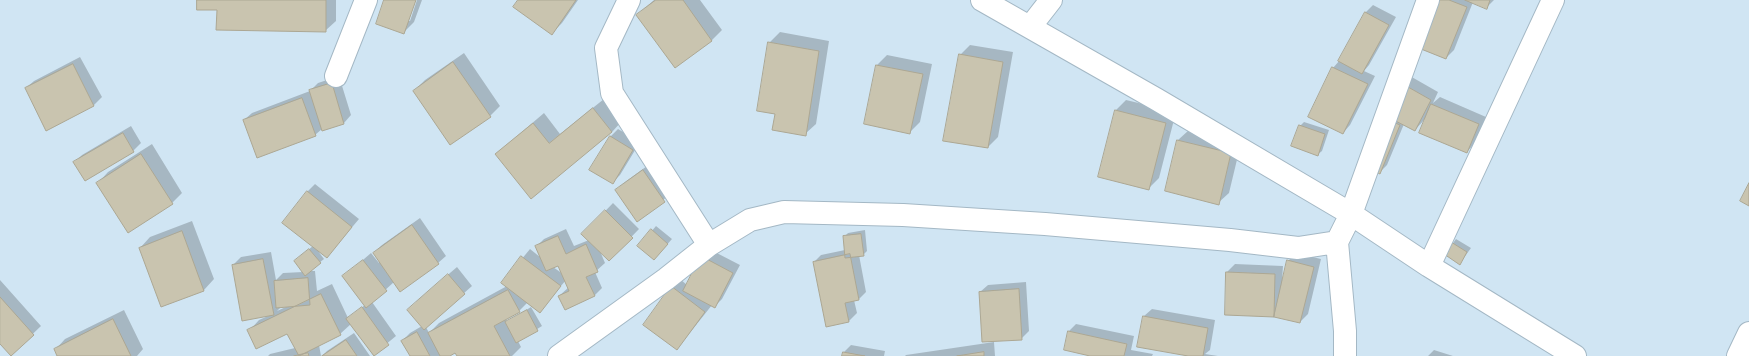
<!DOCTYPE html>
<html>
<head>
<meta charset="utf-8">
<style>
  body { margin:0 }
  canvas { display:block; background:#d0e5f3 }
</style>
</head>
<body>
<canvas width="1749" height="356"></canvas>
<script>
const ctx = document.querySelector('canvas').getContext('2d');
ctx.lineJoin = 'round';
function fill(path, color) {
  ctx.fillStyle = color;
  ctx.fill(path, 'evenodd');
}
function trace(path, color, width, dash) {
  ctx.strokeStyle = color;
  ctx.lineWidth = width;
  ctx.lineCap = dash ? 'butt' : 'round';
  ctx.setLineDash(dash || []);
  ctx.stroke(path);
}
fill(new Path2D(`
  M 198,0 L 336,0 L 336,21 L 325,31 L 218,9 Z
  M 385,0 L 415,0 L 407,21 L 410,21 L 417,0 L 422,0 L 414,22 L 404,32 Z
  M 519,0 L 578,0 L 562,23 L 552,33 Z
  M 654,0 L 700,0 L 722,30 L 712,40 L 675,67 L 637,15 Z
  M 1435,0 L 1494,0 L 1486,8 L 1473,2 L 1454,50 L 1446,58 Z
  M 1373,5 L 1396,17 L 1369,65 L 1364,71 L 1375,76 L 1350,125 L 1343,133 L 1309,116 L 1333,68 L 1339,61 L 1365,13 Z
  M 780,32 L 829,41 L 816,124 L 805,134 L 776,113 L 769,43 Z
  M 970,45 L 1013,52 L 998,137 L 988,147 L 960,55 Z
  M 464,53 L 500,106 L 490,116 L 414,91 L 425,80 Z
  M 887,55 L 932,64 L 920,122 L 910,132 L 877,65 Z
  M 80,57 L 102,97 L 94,105 L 47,130 L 26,88 L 34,81 Z
  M 339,76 L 351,115 L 344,123 L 322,129 L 315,135 L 244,120 L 252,113 L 310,91 L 318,83 Z
  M 1410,76 L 1438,92 L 1433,103 L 1440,97 L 1486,117 L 1474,144 L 1467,152 L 1425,119 L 1415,130 L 1404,124 L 1387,165 L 1380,172 Z
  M 604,99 L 622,121 L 612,132 L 496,154 L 544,113 L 560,134 Z
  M 1126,100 L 1176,112 L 1159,178 L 1148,189 L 1116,110 Z
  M 1304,122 L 1329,130 L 1322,151 L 1317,155 L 1300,126 Z
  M 131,126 L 141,143 L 133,151 L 75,162 L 82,155 Z
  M 618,129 L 640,142 L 620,175 L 612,183 L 590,170 L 611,136 Z
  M 1189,130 L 1241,143 L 1229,193 L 1218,203 L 1166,190 L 1178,140 Z
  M 152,144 L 182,193 L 172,203 L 98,183 L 108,172 Z
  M 651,163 L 672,193 L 637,220 L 616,190 L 624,183 Z
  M 315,184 L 359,219 L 327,257 L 318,251 L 324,259 L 309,271 L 315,271 L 317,291 L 332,284 L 348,318 L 365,305 L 343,277 L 371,253 L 379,263 L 381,262 L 374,253 L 382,245 L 420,218 L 446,256 L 438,263 L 394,282 L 372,302 L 396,336 L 373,355 L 351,324 L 340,334 L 319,345 L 321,356 L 268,356 L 270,354 L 295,348 L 288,332 L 249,331 L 259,320 L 268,316 L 233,265 L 241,257 L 271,252 L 276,280 L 283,273 L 303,272 L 299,257 L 313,246 L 307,192 ZM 282,306 L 288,306 L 277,311 Z
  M 613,203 L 639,229 L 609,260 L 600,251 L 605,263 L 595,272 L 602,288 L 594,296 L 559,296 L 569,287 L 566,280 L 540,311 L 528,302 L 519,311 L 505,318 L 507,322 L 531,307 L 542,326 L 518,341 L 521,347 L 512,356 L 458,356 L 456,352 L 448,356 L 411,356 L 402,341 L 410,333 L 422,326 L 416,302 L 457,267 L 472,286 L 426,327 L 429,333 L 439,323 L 507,286 L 502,283 L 530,249 L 540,257 L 536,247 L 544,239 L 566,229 L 574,246 L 589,240 L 583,234 ZM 559,264 L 563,274 L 553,267 Z
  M 192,221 L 214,279 L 204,290 L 140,248 L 150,237 Z
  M 656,226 L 672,239 L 658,255 L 639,246 Z
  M 865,230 L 867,251 L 863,255 L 859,255 L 866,292 L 859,299 L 854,300 L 857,313 L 849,321 L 827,326 L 814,262 L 821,255 L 845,250 L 844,237 L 848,233 Z
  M 1456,239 L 1471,248 L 1460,263 L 1445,254 Z
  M 709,249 L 740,265 L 722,299 L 715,306 L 712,305 L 677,349 L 672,287 L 680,279 L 687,285 Z
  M 1296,253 L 1321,259 L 1308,314 L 1300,322 L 1274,316 L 1227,272 L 1235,264 L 1283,266 L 1282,281 L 1288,261 Z
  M 0,280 L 41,326 L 11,355 L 0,342 Z
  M 1026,282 L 1029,331 L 1021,339 L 980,292 L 988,285 Z
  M 1152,309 L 1215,320 L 1210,350 L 1205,354 L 1218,356 L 1185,356 L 1186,355 L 1144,316 Z
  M 124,310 L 143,349 L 137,356 L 58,356 L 55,350 L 65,339 Z
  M 1076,324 L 1134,336 L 1131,350 L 1153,354 L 1152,356 L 1095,356 L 1069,331 Z
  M 354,333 L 370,356 L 322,356 L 327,351 Z
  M 994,342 L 995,356 L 905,356 L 906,355 Z
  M 851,345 L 885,351 L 884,356 L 843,356 L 844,352 Z
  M 1434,350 L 1453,356 L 1428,356 Z`), '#0003');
const building = new Path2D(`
  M 197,0 L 326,0 L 326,32 L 216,30 L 217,10 L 197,10 Z
  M 384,0 L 416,0 L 404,34 L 376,24 Z
  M 518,0 L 576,0 L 552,35 L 513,7 Z
  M 656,0 L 683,0 L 712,41 L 675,68 L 636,15 Z
  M 1434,0 L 1449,0 L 1467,7 L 1446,59 L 1416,47 Z
  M 1465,0 L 1490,0 L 1487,9 Z
  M 1365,12 L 1389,25 L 1362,74 L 1338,61 Z
  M 768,42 L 819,51 L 806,136 L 772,130 L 775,114 L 757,111 Z
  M 959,54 L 1003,62 L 988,148 L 943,141 Z
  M 453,62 L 491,117 L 450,145 L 413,91 Z
  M 73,64 L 94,106 L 46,131 L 25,88 Z
  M 876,65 L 923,74 L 910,134 L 864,124 Z
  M 1332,67 L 1368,84 L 1343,134 L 1308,117 Z
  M 332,83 L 344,124 L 322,131 L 309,90 Z
  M 1401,83 L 1431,100 L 1415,131 L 1384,115 Z
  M 302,98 L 316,136 L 257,158 L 243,120 Z
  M 1431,104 L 1479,124 L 1467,153 L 1419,133 Z
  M 593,108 L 612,132 L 531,199 L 495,154 L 533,123 L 549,143 Z
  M 1115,110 L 1166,123 L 1149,190 L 1098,177 Z
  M 1382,117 L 1400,125 L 1380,174 L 1361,165 Z
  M 1299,125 L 1325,134 L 1318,156 L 1291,146 Z
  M 123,133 L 134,152 L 85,181 L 73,162 Z
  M 610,136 L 633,150 L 613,184 L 589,170 Z
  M 1177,140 L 1231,153 L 1219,205 L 1165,191 Z
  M 141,154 L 173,204 L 128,233 L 96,183 Z
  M 643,170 L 665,202 L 637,222 L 615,190 Z
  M 1749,183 L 1749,206 L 1740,201 Z
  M 307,191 L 352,227 L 327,258 L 282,223 Z
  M 605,210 L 633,238 L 609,261 L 581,234 Z
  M 412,225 L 439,264 L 400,292 L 373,253 Z
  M 651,229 L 668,244 L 654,260 L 637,246 Z
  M 182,231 L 204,291 L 161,307 L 139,248 Z
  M 861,234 L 864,256 L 845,258 L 843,236 Z
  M 558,236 L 566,254 L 586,244 L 598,272 L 586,277 L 595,296 L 565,310 L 558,296 L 569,291 L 558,266 L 546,271 L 535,246 Z
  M 1451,242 L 1467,252 L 1460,265 L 1444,254 Z
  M 309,249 L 321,263 L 305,276 L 294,261 Z
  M 850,254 L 859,300 L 845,303 L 849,322 L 826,327 L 813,262 Z
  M 521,256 L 561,286 L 540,313 L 501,283 Z
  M 701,256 L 733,273 L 715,308 L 683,291 Z
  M 263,259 L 274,315 L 242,321 L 232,265 Z
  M 363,260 L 387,291 L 366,308 L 342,276 Z
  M 1287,260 L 1314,267 L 1300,323 L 1274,317 Z
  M 1226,272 L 1275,274 L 1274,317 L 1225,315 Z
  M 448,274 L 465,294 L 424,330 L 407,310 Z
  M 308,278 L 310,305 L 276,308 L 274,281 Z
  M 671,286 L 705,312 L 677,350 L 643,325 Z
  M 1019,289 L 1022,340 L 982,342 L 979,292 Z
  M 508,290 L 520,312 L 494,326 L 510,356 L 457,356 L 455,353 L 450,356 L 440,356 L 428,333 Z
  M 321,294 L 341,335 L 299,356 L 287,334 L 256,349 L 247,330 Z
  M 0,297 L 34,335 L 11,356 L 0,344 Z
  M 362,307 L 389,345 L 374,356 L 346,319 Z
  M 527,310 L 538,331 L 516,343 L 505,322 Z
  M 1143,316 L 1208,328 L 1203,356 L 1188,356 L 1137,347 Z
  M 113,319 L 131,356 L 57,356 L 54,349 Z
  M 1068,331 L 1127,344 L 1124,356 L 1090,356 L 1064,350 Z
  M 417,332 L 430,356 L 410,356 L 401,341 Z
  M 346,340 L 357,356 L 322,356 Z
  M 843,352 L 865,356 L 842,356 Z
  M 984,352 L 984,356 L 957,356 Z
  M 308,353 L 309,356 L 294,356 Z`);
fill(building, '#c9c4af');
trace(building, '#aca793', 1);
const street = new Path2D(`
  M 629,0 L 606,48 L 612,93 L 709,245
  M 982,0 L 1156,99 L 1351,214 L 1429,266 L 1575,356
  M 1030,27 L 1051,0
  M 336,76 L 366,0
  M 1429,266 L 1553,0
  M 559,356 L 666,279 L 709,245 L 750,220 L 784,212 L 903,215 L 1045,224 L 1230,240 L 1298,248 L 1337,242
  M 1345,356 L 1345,331 L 1337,242 L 1351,214 L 1428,0
  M 1738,356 L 1749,333`);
trace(street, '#a4b8c5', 24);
trace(street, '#fff', 22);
</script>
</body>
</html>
